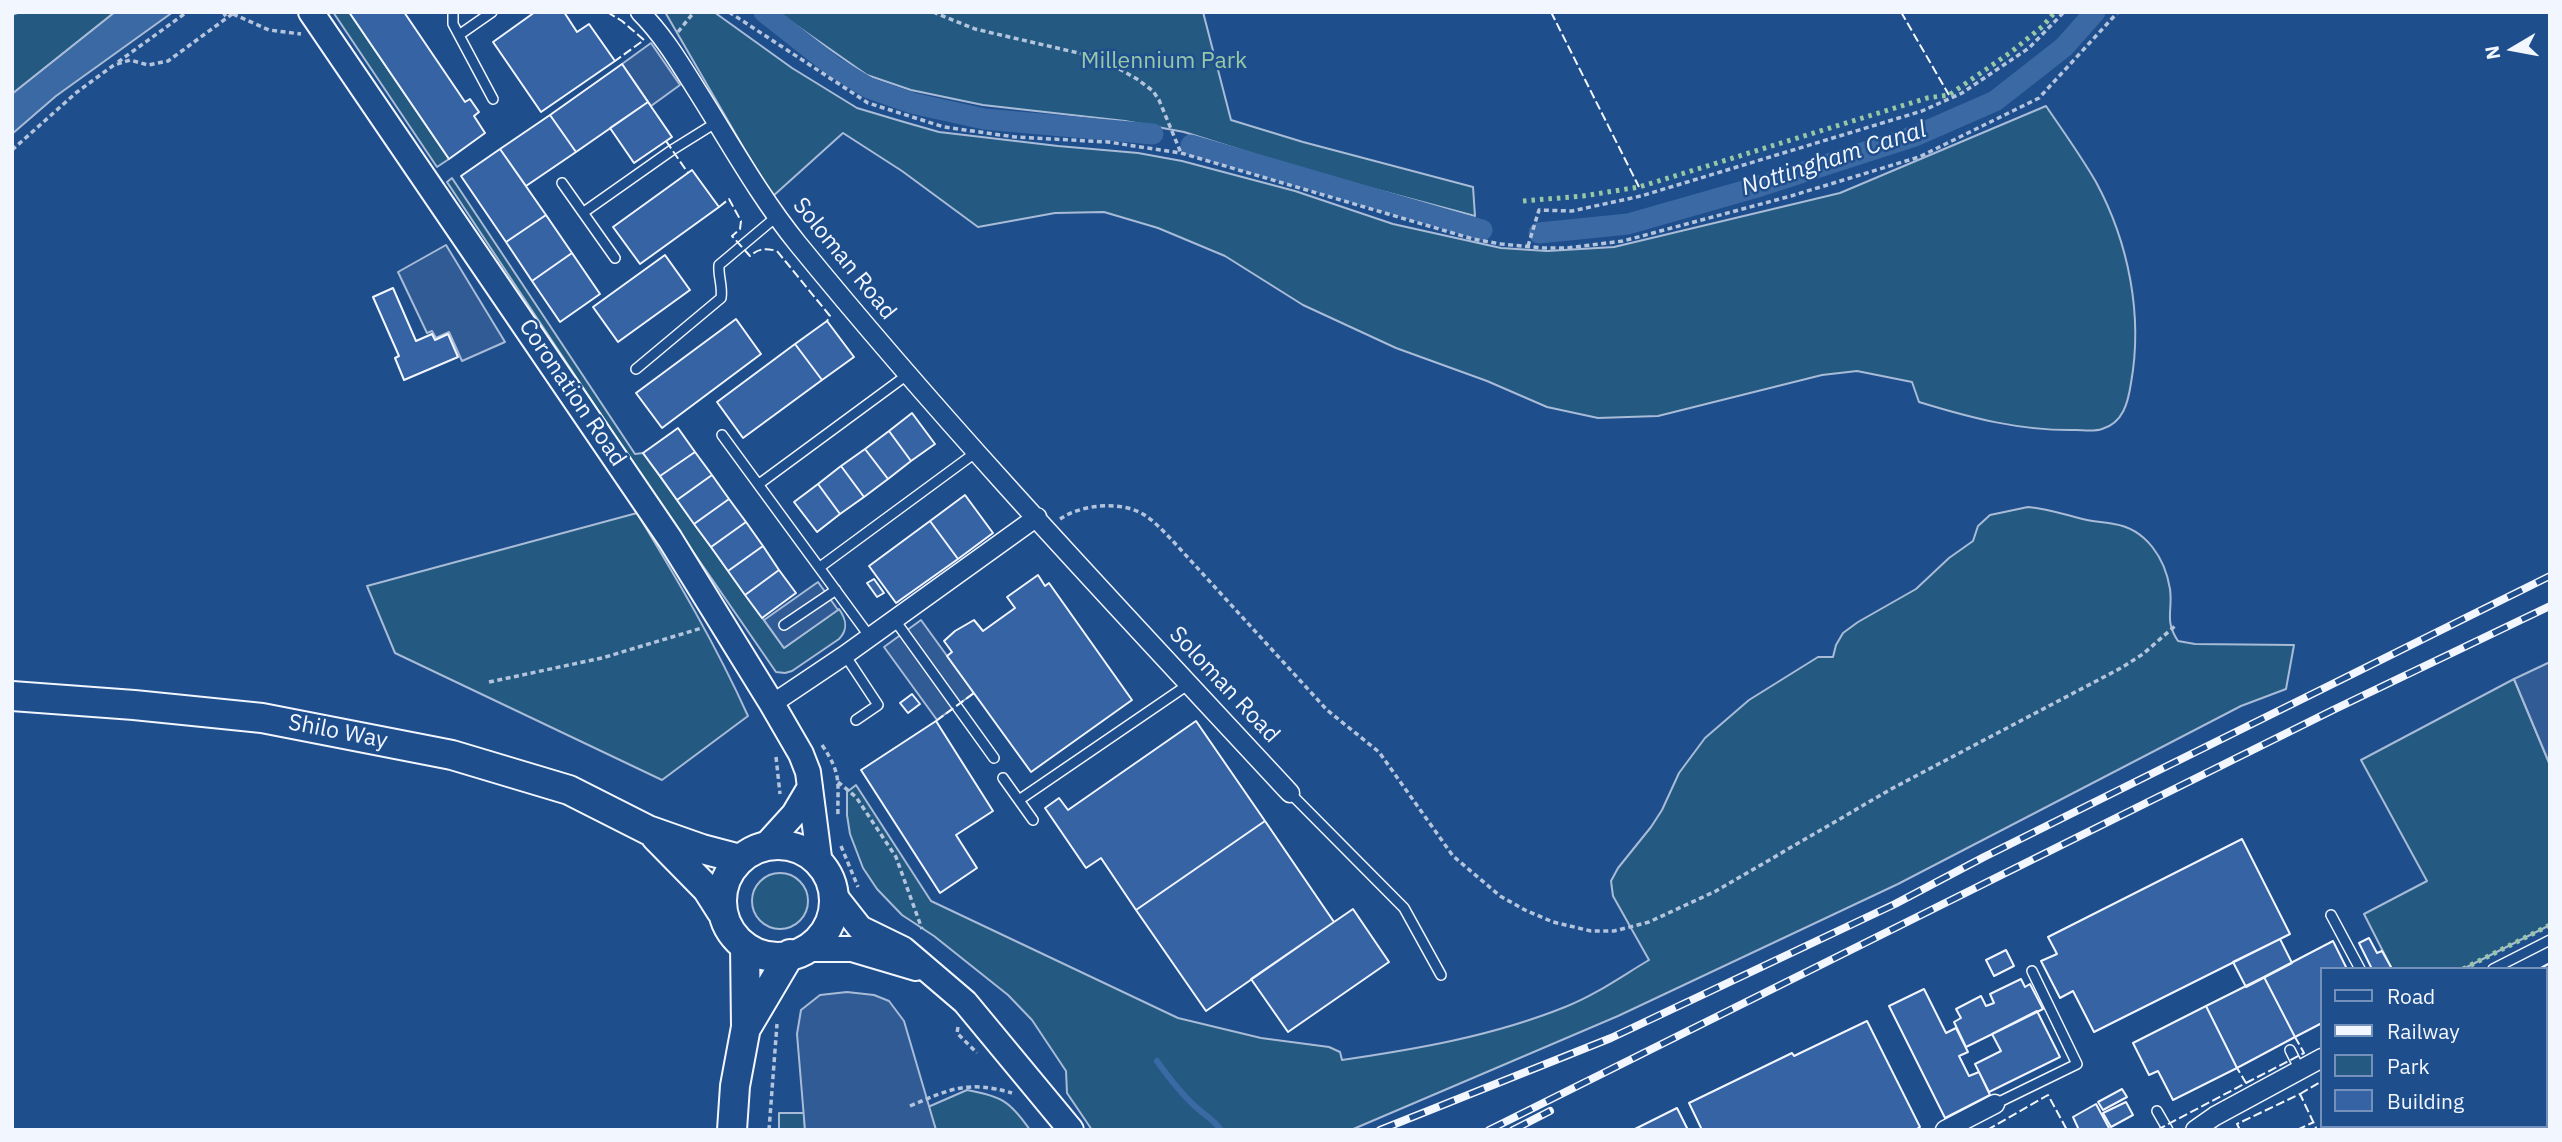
<!DOCTYPE html>
<html>
<head>
<meta charset="utf-8">
<style>
  body { margin:0 }
  #map { position:relative; width:2562px; height:1142px; overflow:hidden; background:#1f4e8c; font-family:"IBM Plex Sans",sans-serif }
  canvas { display:block }
  .frame { position:absolute; inset:0; border:14px solid #f2f6ff; pointer-events:none }
  .legend { position:absolute; left:2320px; top:967px; width:228px; height:161px; box-sizing:border-box; background:#1f4e8c; border:2px solid #7391ba; margin:0; padding:9px 12px; list-style:none; font-size:21px; color:#f2f6ff }
  .legend li { display:flex; align-items:center; gap:14px; height:35px }
  .legend b { width:35px; border:2px solid #7391ba }
  .north { position:absolute; left:2478px; top:14px; width:70px; height:70px; -webkit-text-stroke:5px #1f4e8c; paint-order:stroke; rotate:260deg; font-size:19px; font-weight:700; line-height:28px; text-align:center; color:#f2f6ff }
  .north::after { content:''; display:block; margin:auto; width:24px; height:32px; background:#f2f6ff; clip-path:polygon(50% 0,100% 100%,50% 72%,0 100%) }
</style>
</head>
<body>
<div id="map">
<canvas width="2562" height="1142"></canvas>
<div class="frame"></div>
<ul class="legend">
<li><b style="height:9px;background:#1f4e8c"></b>Road</li>
<li><b style="height:9px;background:#f2f6ff"></b>Railway</li>
<li><b style="height:19px;background:#245a82"></b>Park</li>
<li><b style="height:19px;background:#3563a3"></b>Building</li>
</ul>
<div class="north">N</div>
</div>
<script>
const ctx = document.querySelector('canvas').getContext('2d');
ctx.lineJoin = 'round';
function fill(path, color) {
  ctx.fillStyle = color;
  ctx.fill(path, 'evenodd');
}
function trace(path, color, width, dash) {
  ctx.strokeStyle = color;
  ctx.lineWidth = width;
  ctx.lineCap = dash ? 'butt' : 'round';
  ctx.setLineDash(dash || []);
  ctx.stroke(path);
}
function write(font, color, halo, rows, align = 'center') {
  ctx.font = font + ' "IBM Plex Sans",sans-serif';
  ctx.lineWidth = 5;
  ctx.setLineDash([]);
  ctx.textBaseline = 'middle';
  ctx.strokeStyle = halo;
  ctx.fillStyle = color;
  for (const [text, x, y, turn = 0] of rows) {
    ctx.save();
    ctx.translate(x, y);
    ctx.rotate((+turn || 0) * Math.PI / 180);
    ctx.textAlign = isNaN(turn) ? turn : align;
    if (halo) ctx.strokeText(text, 0, 0);
    ctx.fillText(text, 0, 0);
    ctx.restore();
  }
}
const green = new Path2D(`
  M 20,12 L 115,12 L 12,94 L 12,15 Z
  M 333,12 L 349,12 L 449,159 L 437,167 Z
  M 665,12 L 714,12 L 792,68 L 857,108 L 904,122 L 939,132 L 1058,146 L 1138,153 L 1182,161 L 1295,191 L 1393,224 L 1501,248 L 1547,251 L 1614,247 L 1840,193 L 2046,106 C 2063,131 2081,156 2096,182 C 2129,243 2143,316 2131,383 C 2128,403 2123,423 2102,429 C 2094,432 2083,430 2075,430 C 2021,431 1971,418 1919,402 L 1912,382 L 1857,371 L 1822,375 L 1658,416 L 1598,418 L 1547,407 L 1487,381 L 1396,348 L 1303,305 L 1225,256 L 1158,228 L 1104,212 L 1055,213 L 978,227 L 902,171 L 843,133 L 772,197 Z
  M 777,12 L 1203,12 L 1231,120 L 1303,142 L 1473,187 L 1475,216 L 1310,172 L 1184,132 L 1125,121 L 983,105 L 911,90 L 867,75 Z
  M 452,178 L 635,454 L 643,453 L 784,648 L 839,609 C 846,619 849,629 839,639 L 792,671 L 785,673 L 776,672 L 656,498 L 447,182 Z
  M 2028,507 C 2049,509 2066,515 2087,520 C 2096,522 2104,522 2114,524 C 2146,529 2165,558 2170,589 C 2173,611 2164,620 2178,641 L 2195,644 L 2294,645 L 2286,689 L 2241,706 L 1898,884 L 1618,1016 L 1351,1130 L 1092,1130 L 1067,1093 L 1066,1071 L 1032,1020 L 1008,995 L 934,936 L 902,915 L 877,889 L 863,868 L 850,834 L 847,815 L 847,792 L 856,785 L 931,901 L 1178,1018 L 1261,1038 L 1329,1047 L 1340,1052 L 1342,1060 C 1417,1049 1493,1036 1565,1007 C 1594,996 1622,976 1649,960 L 1613,896 L 1611,881 L 1618,868 L 1651,827 L 1662,810 L 1679,773 L 1705,738 L 1749,700 L 1818,657 L 1833,657 L 1836,645 L 1843,633 L 1858,622 L 1916,589 L 1949,558 L 1973,541 L 1978,526 L 1990,515 Z
  M 637,513 C 677,579 716,645 748,716 L 662,780 L 395,653 L 367,586 Z
  M 2514,679 L 2550,765 L 2550,925 L 2463,969 L 2392,969 L 2364,914 L 2427,881 L 2361,760 Z
  M752 901a28 28 0 1 1 56 0a28 28 0 1 1-56 0Z
  M 967,1090 C 1001,1096 1010,1101 1030,1130 L 936,1130 L 928,1107 Z
  M 779,1113 L 804,1113 L 805,1130 L 779,1130 Z`);
fill(green, '#245a82');
trace(green, '#a8bbd7', 2);
const parking = new Path2D(`
  M 651,43 L 680,85 L 651,106 L 622,64 Z
  M 446,245 L 505,342 L 462,361 L 449,332 L 436,338 L 432,331 L 427,333 L 398,272 Z
  M 818,582 L 838,610 L 784,648 L 764,620 Z
  M 921,620 L 974,693 L 937,720 L 884,647 Z
  M 2550,662 L 2550,765 L 2514,679 Z
  M 847,992 L 874,995 L 889,1001 L 904,1021 L 936,1130 L 805,1130 L 797,1034 L 801,1010 L 820,995 Z`);
fill(parking, '#305b95');
trace(parking, '#a8bbd7', 2);
const water = new Path2D(`
  M 115,12 L 173,12 L 56,96 L 12,134 L 12,94 Z`);
fill(water, '#3b69a3');
trace(water, '#a8bbd7', 2);
trace(new Path2D(`
  M 1157,1061 C 1169,1078 1181,1094 1197,1108 C 1206,1116 1214,1120 1221,1130`), '#3b69a3', 6);
trace(new Path2D(`
  M 764,12 L 834,67 L 869,88 L 912,103 L 984,119 L 1153,134
  M 1191,145 L 1482,230
  M 1539,233 L 1628,224 L 1754,188 L 1915,136 L 1995,101 L 2064,47 L 2095,12`), '#3b69a3', 21);
const building = new Path2D(`
  M 349,12 L 404,12 L 465,102 L 470,99 L 479,112 L 474,116 L 485,133 L 449,159 Z
  M 535,12 L 564,12 L 577,32 L 589,24 L 615,61 L 541,112 L 493,42 Z
  M 622,64 L 648,102 L 576,152 L 550,115 Z
  M 648,102 L 672,137 L 634,163 L 610,128 Z
  M 550,115 L 576,152 L 526,186 L 500,149 Z
  M 500,149 L 546,215 L 506,242 L 461,176 Z
  M 692,170 L 719,207 L 640,264 L 613,227 Z
  M 546,215 L 572,253 L 532,281 L 506,242 Z
  M 572,253 L 600,294 L 560,322 L 532,281 Z
  M 665,255 L 690,290 L 618,342 L 593,307 Z
  M 393,288 L 416,341 L 432,334 L 435,340 L 448,334 L 458,357 L 404,380 L 395,358 L 399,356 L 373,297 Z
  M 736,319 L 761,354 L 662,428 L 636,393 Z
  M 827,321 L 854,357 L 822,380 L 795,344 Z
  M 795,344 L 822,380 L 743,438 L 717,402 Z
  M 912,413 L 935,444 L 911,461 L 889,431 Z
  M 678,428 L 695,452 L 660,476 L 643,453 Z
  M 889,431 L 911,461 L 888,479 L 865,449 Z
  M 865,449 L 888,479 L 864,497 L 841,466 Z
  M 695,452 L 712,475 L 677,500 L 660,476 Z
  M 841,466 L 864,497 L 840,514 L 818,484 Z
  M 712,475 L 729,499 L 694,524 L 677,500 Z
  M 818,484 L 840,514 L 817,532 L 794,502 Z
  M 965,495 L 993,533 L 958,559 L 930,521 Z
  M 729,499 L 746,522 L 711,547 L 694,524 Z
  M 930,521 L 958,559 L 896,603 L 869,566 Z
  M 746,522 L 763,546 L 728,571 L 711,547 Z
  M 763,546 L 779,570 L 745,595 L 728,571 Z
  M 779,570 L 796,593 L 762,618 L 745,595 Z
  M 1038,575 L 1045,586 L 1049,583 L 1132,700 L 1031,772 L 947,656 L 952,652 L 944,641 L 955,631 L 974,620 L 983,631 L 1015,608 L 1007,597 Z
  M 874,579 L 884,593 L 877,597 L 867,583 Z
  M 912,694 L 920,704 L 908,713 L 900,703 Z
  M 936,721 L 993,811 L 956,835 L 977,868 L 940,893 L 861,770 Z
  M 1196,721 L 1265,821 L 1136,910 L 1101,858 L 1086,868 L 1045,808 L 1059,798 L 1068,810 Z
  M 1265,821 L 1334,922 L 1206,1011 L 1136,910 Z
  M 2242,839 L 2290,934 L 2094,1032 L 2073,991 L 2060,998 L 2041,961 L 2057,954 L 2048,937 Z
  M 1353,909 L 1389,962 L 1288,1032 L 1251,979 Z
  M 2369,938 L 2377,953 L 2382,951 L 2392,969 L 2372,969 L 2359,943 Z
  M 2280,939 L 2292,963 L 2246,987 L 2233,962 Z
  M 2333,941 L 2347,969 L 2322,969 L 2322,1023 L 2295,1037 L 2264,977 Z
  M 2006,950 L 2014,966 L 1994,976 L 1986,960 Z
  M 2550,963 L 2550,1043 L 2546,1045 L 2546,969 L 2539,969 Z
  M 2264,977 L 2295,1037 L 2237,1068 L 2206,1006 Z
  M 2021,979 L 2025,987 L 2030,984 L 2043,1009 L 1966,1047 L 1954,1022 L 1961,1018 L 1956,1009 L 1981,996 L 1986,1006 L 1994,1003 L 1990,994 Z
  M 1924,989 L 1946,1033 L 1956,1028 L 1968,1052 L 1959,1056 L 1969,1076 L 1979,1072 L 1990,1095 L 1945,1118 L 1889,1006 Z
  M 2206,1006 L 2237,1068 L 2173,1100 L 2158,1071 L 2149,1075 L 2133,1043 Z
  M 2037,1011 L 2060,1057 L 1989,1092 L 1975,1064 L 2001,1051 L 1992,1034 Z
  M 1867,1021 L 1920,1127 L 1915,1130 L 1702,1130 L 1689,1103 L 1792,1053 L 1794,1056 Z
  M 2122,1089 L 2127,1097 L 2103,1110 L 2098,1102 Z
  M 2126,1102 L 2133,1115 L 2111,1127 L 2103,1113 Z
  M 2096,1104 L 2110,1130 L 2079,1130 L 2073,1117 Z
  M 1677,1108 L 1688,1130 L 1633,1130 Z`);
fill(building, '#3563a3');
trace(building, '#f2f6ff', 2);
const lane = new Path2D(`
  M 453,12 L 453,24 L 493,99
  M 459,35 L 492,12
  M 562,183 L 615,258
  M 584,212 L 672,150 L 717,122
  M 636,369 L 721,298 C 723,286 718,277 719,265 L 776,217
  M 722,435 L 870,637
  M 759,484 L 907,375
  M 820,567 L 975,453
  M 894,619 L 994,758
  M 784,625 L 836,590
  M 845,655 L 878,705 L 856,720
  M 1003,778 L 1033,820
  M 1290,793 L 1404,908 L 1441,975
  M 1019,800 L 1189,684
  M 2331,915 L 2360,969
  M 2493,969 L 2550,940
  M 2290,1050 L 2300,1070
  M 1995,1104 L 2077,1064 L 2032,971
  M 2157,1111 L 2168,1130
  M 2546,1114 L 2550,1121`);
const street = new Path2D(`
  M 640,12 C 663,35 679,62 696,89 C 729,141 759,196 798,244 C 953,434 1123,613 1290,793
  M 772,704 L 845,655 L 1037,517
  M 1945,1130 L 1995,1104
  M 2195,1130 L 2215,1116 L 2322,1058`);
const secondary = new Path2D(`
  M 311,12 L 670,539 L 772,704 L 801,754 L 808,772 L 820,865
  M 765,846 L 794,814 L 810,787
  M 834,895 L 860,928 L 903,949 L 965,1002 L 1071,1130
  M 805,949 L 852,949 L 916,968`);
const primary = new Path2D(`
  M 12,696 L 134,705 L 262,718 L 452,755 L 569,790 L 648,830 L 702,849 L 740,859
  M 656,837 L 707,889 L 721,911
  M722 901a56 56 0 1 1 112 0a56 56 0 1 1-112 0Z
  M 748,1025 L 790,954
  M 732,1130 L 735,1086 L 746,1027 L 745,946`);
trace(lane, '#f2f6ff', 12);
trace(street, '#f2f6ff', 21);
trace(secondary, '#f2f6ff', 28);
trace(primary, '#f2f6ff', 32);
trace(new Path2D(`
  M 223,12 L 227,18
  M 729,12 L 868,103 L 944,127 L 1015,137 L 1108,142 L 1181,153 L 1473,239 L 1501,244 L 1544,248 L 1567,248 L 1623,241 L 1791,196 L 1919,157 L 2039,98 L 2118,12
  M 933,12 L 975,29 L 1100,58 L 1137,79 L 1153,91 L 1159,100 L 1181,153
  M 233,14 L 269,30 L 301,34
  M 678,32 L 694,12
  M 118,62 L 187,12
  M 12,150 L 77,92 L 114,65 L 130,60 L 148,65 L 168,61 L 235,12
  M 1528,246 L 1539,210 L 1572,211 L 1641,196 L 1922,111 L 1962,93 L 2029,48 L 2064,12
  M 1060,519 C 1082,504 1123,500 1146,516 C 1155,522 1163,531 1171,539 L 1327,710 L 1379,752 L 1453,856 L 1500,896 L 1525,910 L 1553,922 L 1591,931 L 1614,931 L 1649,922 L 1716,891 L 1893,788 L 2121,668 L 2143,654 L 2175,626
  M 489,682 L 602,658 L 702,628
  M 822,745 C 843,776 837,783 838,817
  M 776,757 L 780,794
  M 838,782 L 856,797 L 896,857 L 922,929
  M 841,846 L 858,887
  M 958,1027 L 957,1033 L 977,1053
  M 910,1106 C 950,1089 968,1080 1012,1093
  M 769,1130 L 777,1024`), '#b3c4dc', 3.5, [5, 3.5]);
trace(lane, '#1f4e8c', 9);
trace(street, '#1f4e8c', 18);
trace(secondary, '#1f4e8c', 24);
trace(primary, '#1f4e8c', 28);
const rail = new Path2D(`
  M 1380,1130 L 1611,1038 L 1895,904 L 1984,857 L 2550,576
  M 1489,1130 L 2333,710 L 2550,606
  M 1513,1130 L 1550,1111`);
trace(rail, '#f2f6ff', 8);
trace(rail, '#1f4e8c', 5, [16]);
trace(new Path2D(`
  M 1523,201 L 1583,196 L 1639,187 L 1927,98 L 1949,95 L 2011,52 L 2043,26 L 2055,12
  M 2463,969 L 2550,925`), '#97c8a6', 5, [3.5, 5]);
trace(new Path2D(`
  M 607,12 L 622,21 L 644,40 L 615,61
  M 1551,12 L 1639,187
  M 1901,12 L 1949,95
  M 666,141 L 688,173
  M 719,207 L 729,199 L 741,221 L 740,229 L 732,236 L 750,256 C 759,248 766,248 777,251 L 830,316 L 827,321
  M 936,721 L 974,693
  M 2246,1083 L 2304,1053 L 2295,1037
  M 2300,1094 L 2322,1081
  M 1987,1130 L 2048,1095 L 2067,1130
  M 2157,1130 L 2246,1083 L 2237,1068
  M 2240,1130 L 2237,1124 L 2300,1094 L 2317,1130
  M 2297,1130 L 2314,1122`), '#f2f6ff', 2, [9, 3.5]);
write('23px', '#97c8a6', '#1f4e8c', [
  ["Millennium Park",1164,61]
]);
write('23px', '#f2f6ff', '#1f4e8c', [
  ["Soloman Road",844,259,51],
  ["Coronation Road",572,393,56],
  ["Soloman Road",1224,685,47],
  ["Shilo Way",338,732,11]
]);
write('italic 24px', '#f2f6ff', '#1f4e8c', [
  ["Nottingham Canal",1834,159,-18]
]);
</script>
</body>
</html>
